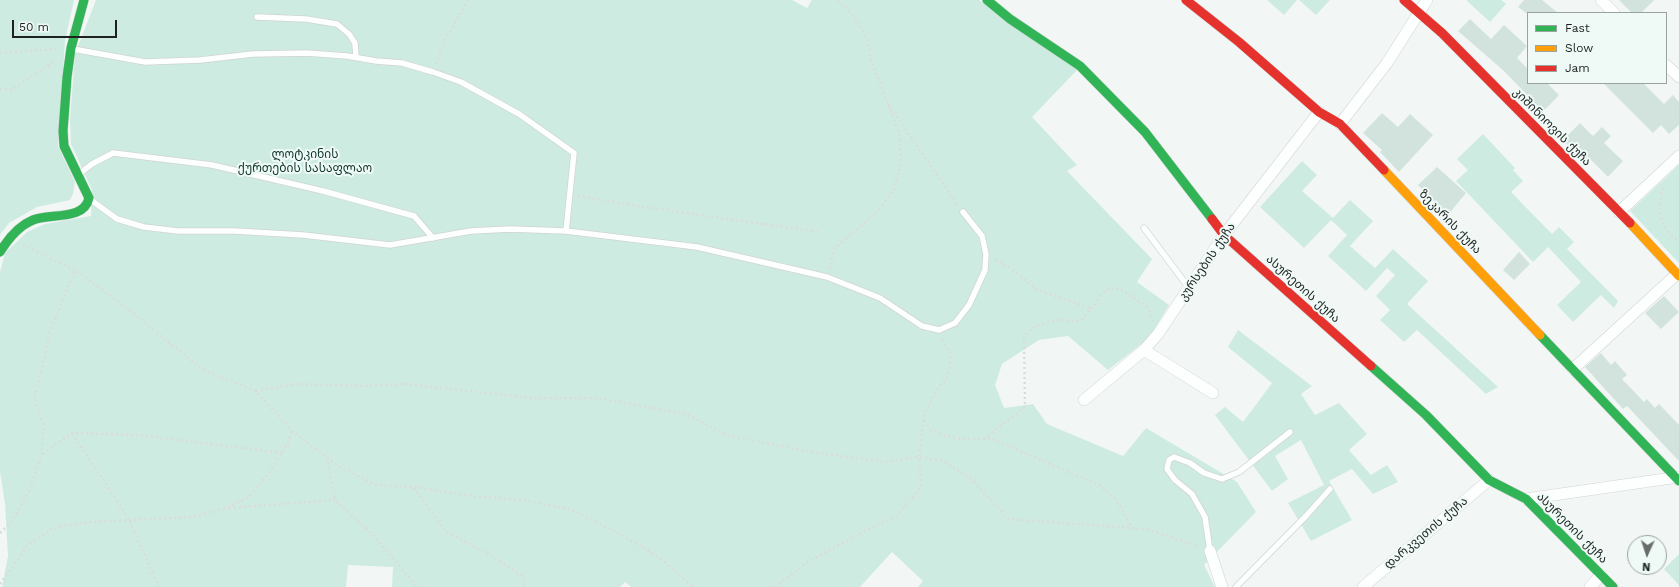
<!DOCTYPE html>
<html>
<head>
<meta charset="utf-8">
<style>
  body { margin:0 }
  #map { position:relative; width:1679px; height:587px; overflow:hidden; background:#f2f7f6; font-family:"Work Sans",sans-serif }
  canvas { display:block }
  .legend { position:absolute; left:1527px; top:12px; width:140px; height:72px; box-sizing:border-box; background:#effaf7; border:1px solid #9ba3a1; margin:0; padding:5px 7px; list-style:none; font-size:12px; color:#1d2120 }
  .legend li { display:flex; align-items:center; gap:8px; height:20px }
  .legend b { width:20px; border:1px solid #9ba3a1 }
  .north { position:absolute; left:1627px; top:535px; width:40px; height:40px; box-sizing:border-box; background:#effaf7; border:1px solid #9ba3a1; border-radius:50%; rotate:183deg; font-size:11px; font-weight:700; line-height:16px; text-align:center; color:#1d2120 }
  .north::after { content:''; display:block; margin:auto; width:14px; height:18px; background:#686c6b; clip-path:polygon(50% 0,100% 100%,50% 72%,0 100%) }
  .scale { position:absolute; left:12px; top:20px; width:105px; height:18px; box-sizing:border-box; border:2px solid #1d2120; border-top:0; padding-left:5px; font-size:12px; line-height:14px; white-space:nowrap; color:#1d2120; -webkit-text-stroke:3px #effaf7; paint-order:stroke }
</style>
</head>
<body>
<div id="map">
<canvas width="1679" height="587"></canvas>
<ul class="legend">
<li><b style="height:5px;background:#30b455"></b>Fast</li>
<li><b style="height:5px;background:#ff9f0a"></b>Slow</li>
<li><b style="height:5px;background:#e5322d"></b>Jam</li>
</ul>
<div class="north">N</div>
<div class="scale">50 m</div>
</div>
<script>
const ctx = document.querySelector('canvas').getContext('2d');
ctx.lineJoin = 'round';
function fill(path, color) {
  ctx.fillStyle = color;
  ctx.fill(path, 'evenodd');
}
function trace(path, color, width, dash) {
  ctx.strokeStyle = color;
  ctx.lineWidth = width;
  ctx.lineCap = dash ? 'butt' : 'round';
  ctx.setLineDash(dash || []);
  ctx.stroke(path);
}
function write(font, color, halo, rows, align = 'center') {
  ctx.font = font + ' "Work Sans","Noto Sans Georgian",sans-serif';
  ctx.lineWidth = 4;
  ctx.setLineDash([]);
  ctx.textBaseline = 'middle';
  ctx.strokeStyle = halo;
  ctx.fillStyle = color;
  for (const [text, x, y, turn = 0] of rows) {
    ctx.save();
    ctx.translate(x, y);
    ctx.rotate((+turn || 0) * Math.PI / 180);
    ctx.textAlign = isNaN(turn) ? turn : align;
    if (halo) ctx.strokeText(text, 0, 0);
    ctx.fillText(text, 0, 0);
    ctx.restore();
  }
}
fill(new Path2D(`
  M 0,0 L 74,0 L 65,41 L 58,146 L 75,182 L 73,194 L 70,200 L 37,207 L 9,223 L 0,235 Z
  M 96,0 L 792,0 L 807,8 L 812,0 L 979,0 L 1078,69 L 1032,117 L 1077,165 L 1067,171 L 1152,259 L 1137,282 L 1169,305 L 1149,338 L 1108,370 L 1068,336 L 1039,340 L 1002,364 L 995,385 L 1004,408 L 1033,404 L 1047,424 L 1123,456 L 1146,428 L 1237,482 L 1256,512 L 1204,565 L 1215,587 L 918,587 L 923,581 L 892,552 L 860,587 L 631,587 L 625,582 L 620,587 L 392,587 L 393,567 L 348,565 L 346,587 L 2,587 L 8,556 L 5,504 L 0,472 L 0,272 L 5,253 L 27,232 L 45,224 L 91,216 L 92,190 L 71,144 L 70,119 L 75,54 Z
  M 1267,0 L 1297,0 L 1284,15 Z
  M 1299,0 L 1330,0 L 1316,15 Z
  M 1466,0 L 1501,0 L 1506,4 L 1490,22 Z
  M 1483,134 L 1515,168 L 1513,170 L 1523,181 L 1511,192 L 1552,234 L 1559,227 L 1574,242 L 1567,249 L 1618,301 L 1614,308 L 1601,295 L 1573,322 L 1557,305 L 1581,282 L 1548,247 L 1533,262 L 1456,181 L 1468,170 L 1457,159 Z
  M 1302,161 L 1317,175 L 1302,191 L 1333,218 L 1350,200 L 1373,221 L 1350,246 L 1375,268 L 1393,249 L 1428,281 L 1407,304 L 1498,387 L 1486,394 L 1417,330 L 1404,342 L 1380,320 L 1390,310 L 1376,296 L 1395,275 L 1387,268 L 1366,291 L 1328,256 L 1347,235 L 1331,220 L 1304,248 L 1260,207 Z
  M 1679,165 L 1679,263 L 1630,211 Z
  M 1238,330 L 1312,386 L 1301,394 L 1315,415 L 1339,403 L 1367,434 L 1349,450 L 1371,475 L 1387,465 L 1398,482 L 1373,494 L 1352,469 L 1329,481 L 1352,520 L 1311,541 L 1288,503 L 1324,485 L 1301,440 L 1275,456 L 1288,479 L 1272,491 L 1215,415 L 1225,407 L 1243,422 L 1272,383 L 1228,347 Z
  M 1679,554 L 1679,585 L 1664,569 Z`), '#ceebe2');
fill(new Path2D(`
  M 1524,0 L 1542,0 L 1558,13 L 1526,13 L 1518,7 Z
  M 1619,0 L 1654,0 L 1641,13 L 1632,13 Z
  M 1470,19 L 1491,39 L 1504,25 L 1527,46 L 1517,58 L 1528,69 L 1528,83 L 1547,83 L 1559,95 L 1541,114 L 1528,101 L 1531,99 L 1504,71 L 1458,31 Z
  M 1603,83 L 1643,83 L 1664,104 L 1673,95 L 1679,102 L 1679,125 L 1669,134 L 1661,125 L 1653,133 Z
  M 1382,113 L 1398,127 L 1410,114 L 1433,135 L 1399,172 L 1380,152 L 1382,150 L 1363,133 Z
  M 1580,123 L 1593,136 L 1602,127 L 1611,136 L 1604,143 L 1623,161 L 1608,177 L 1589,158 L 1585,162 L 1563,140 Z
  M 1437,167 L 1466,193 L 1448,215 L 1418,185 Z
  M 1519,252 L 1530,264 L 1514,280 L 1503,270 Z
  M 1664,296 L 1679,312 L 1661,329 L 1645,313 Z
  M 1601,353 L 1611,365 L 1615,361 L 1627,375 L 1622,379 L 1644,402 L 1647,399 L 1655,408 L 1659,404 L 1679,425 L 1679,461 L 1627,406 L 1623,409 L 1585,367 Z`), '#d2e3de');
const lane = new Path2D(`
  M 257,17 L 306,19 L 337,24 L 349,34 L 355,43 L 356,57
  M 73,49 L 145,62 L 200,60 L 253,54 L 307,53 L 347,56 L 376,61 L 402,63 L 433,72 L 461,82 L 519,114 L 574,153 L 566,231
  M 78,175 L 92,164 L 113,153 L 212,165 L 323,191 L 414,216 L 433,238
  M 91,200 L 117,219 L 144,227 L 178,231 L 235,231 L 303,235 L 390,245 L 471,231 L 510,229 L 566,231 L 697,247 L 827,277 L 880,298 L 922,326 L 939,330 L 955,323 L 969,305 L 985,270 L 986,254 L 982,236 L 963,212
  M 1144,228 L 1189,288
  M 1210,551 L 1205,517 L 1192,494 L 1175,480 L 1167,469 L 1169,460 L 1174,457 L 1190,463 L 1204,473 L 1222,479 L 1239,472 L 1290,432
  M 1236,587 L 1306,516 L 1330,489`);
const street = new Path2D(`
  M 1601,0 L 1614,13
  M 1666,65 L 1679,77
  M 1340,124 L 1387,63 L 1427,0
  M 1619,212 L 1679,156
  M 1144,350 L 1213,393
  M 1573,369 L 1677,274
  M 1084,400 L 1144,350 L 1158,334 L 1224,235 L 1319,112
  M 1526,499 L 1679,477
  M 1210,551 L 1222,587
  M 1363,587 L 1489,480
  M 1590,587 L 1601,575`);
const fast = new Path2D(`
  M 987,0 L 1010,19 L 1080,66 L 1145,132 L 1212,219
  M 0,252 C 8,239 18,226 33,220 C 50,213 84,221 89,198 L 64,146 L 63,131 L 67,77 L 71,48 L 84,0
  M 1540,335 L 1679,481
  M 1371,366 L 1426,415 L 1489,480 L 1526,499 L 1613,587`);
const slow = new Path2D(`
  M 1384,170 L 1540,335
  M 1630,223 L 1679,276`);
const jam = new Path2D(`
  M 1186,0 L 1239,42 L 1319,112 L 1340,124 L 1384,170
  M 1404,0 L 1442,33 L 1630,223
  M 1212,219 L 1224,235 L 1371,366`);
trace(lane, '#d0d4d3', 7);
trace(street, '#d0d4d3', 12);
trace(fast, '#d0d4d3', 10);
trace(slow, '#d0d4d3', 10);
trace(jam, '#d0d4d3', 10);
trace(new Path2D(`
  M 0,53 L 56,49
  M 436,64 L 445,40 L 468,0
  M 0,89 L 11,90 L 55,61
  M 888,104 L 958,205
  M 1663,188 C 1659,199 1658,217 1666,228 C 1669,233 1675,238 1679,242
  M 578,196 L 630,205 L 820,232
  M 23,245 L 75,270 L 129,310 L 203,370 L 256,391 L 292,431 L 343,469 L 376,485 L 414,487 L 473,496 L 522,500 L 570,509 L 612,530 L 656,555 L 693,587
  M 995,260 L 1009,267 L 1038,290 L 1092,309
  M 829,269 L 835,248 L 878,211 L 894,189 L 901,163 L 899,133 L 871,60 L 868,40 L 854,16 L 838,0
  M 256,391 L 295,384 L 360,386 L 406,384 L 531,398 L 597,398 L 686,414 L 729,436 L 817,453 L 887,462 L 919,457 L 943,461 L 970,478 L 1009,519 L 1147,529 L 1199,547
  M 924,421 L 931,430 L 945,436 L 960,439 L 992,439 L 1101,486 L 1116,500 L 1132,528
  M 72,434 L 107,485 L 129,520 L 159,587
  M 984,439 L 1025,407 L 1024,338 L 1032,328 L 1054,320 L 1080,321 L 1095,305 L 1101,295 L 1111,287 L 1124,291 L 1147,307 L 1153,321
  M 43,454 L 71,433 L 137,435 L 282,453
  M 327,457 L 335,500 L 372,534 L 416,585 L 417,587
  M 414,488 L 446,532 L 492,556 L 522,576 L 525,587
  M 229,508 L 335,500
  M 0,533 L 13,520 L 29,491 L 42,454 L 44,426 L 34,398 L 43,366 L 49,334 L 75,270
  M 0,584 L 27,546 L 53,528 L 89,522 L 191,517 L 227,508 L 249,497 L 272,469 L 288,443 L 292,431
  M 775,587 L 806,563 L 861,533 L 896,516 L 911,500 L 921,487 L 919,457 L 924,414 L 937,390 L 948,376 L 951,355 L 941,339`), '#dadcdc', 2.5, [2, 3]);
trace(lane, '#fdfefe', 5.5);
trace(street, '#fdfefe', 11);
trace(fast, '#30b455', 9);
trace(slow, '#ff9f0a', 9);
trace(jam, '#e5322d', 9);
write('12px', '#1d2120', '#effaf7', [
  ["კიშინიოვის ქუჩა",1552,127,45],
  ["ზეკარის ქუჩა",1450,222,46],
  ["კურსების ქუჩა",1207,262,-56],
  ["ასურეთის ქუჩა",1303,289,42],
  ["ასურეთის ქუჩა",1572,528,45],
  ["დარკვეთის ქუჩა",1426,533,-40]
]);
write('12px', '#0e352b', '#effaf7', [
  ["ლოტკინის",305,154],
  ["ქურთების სასაფლაო",305,168]
]);
</script>
</body>
</html>
